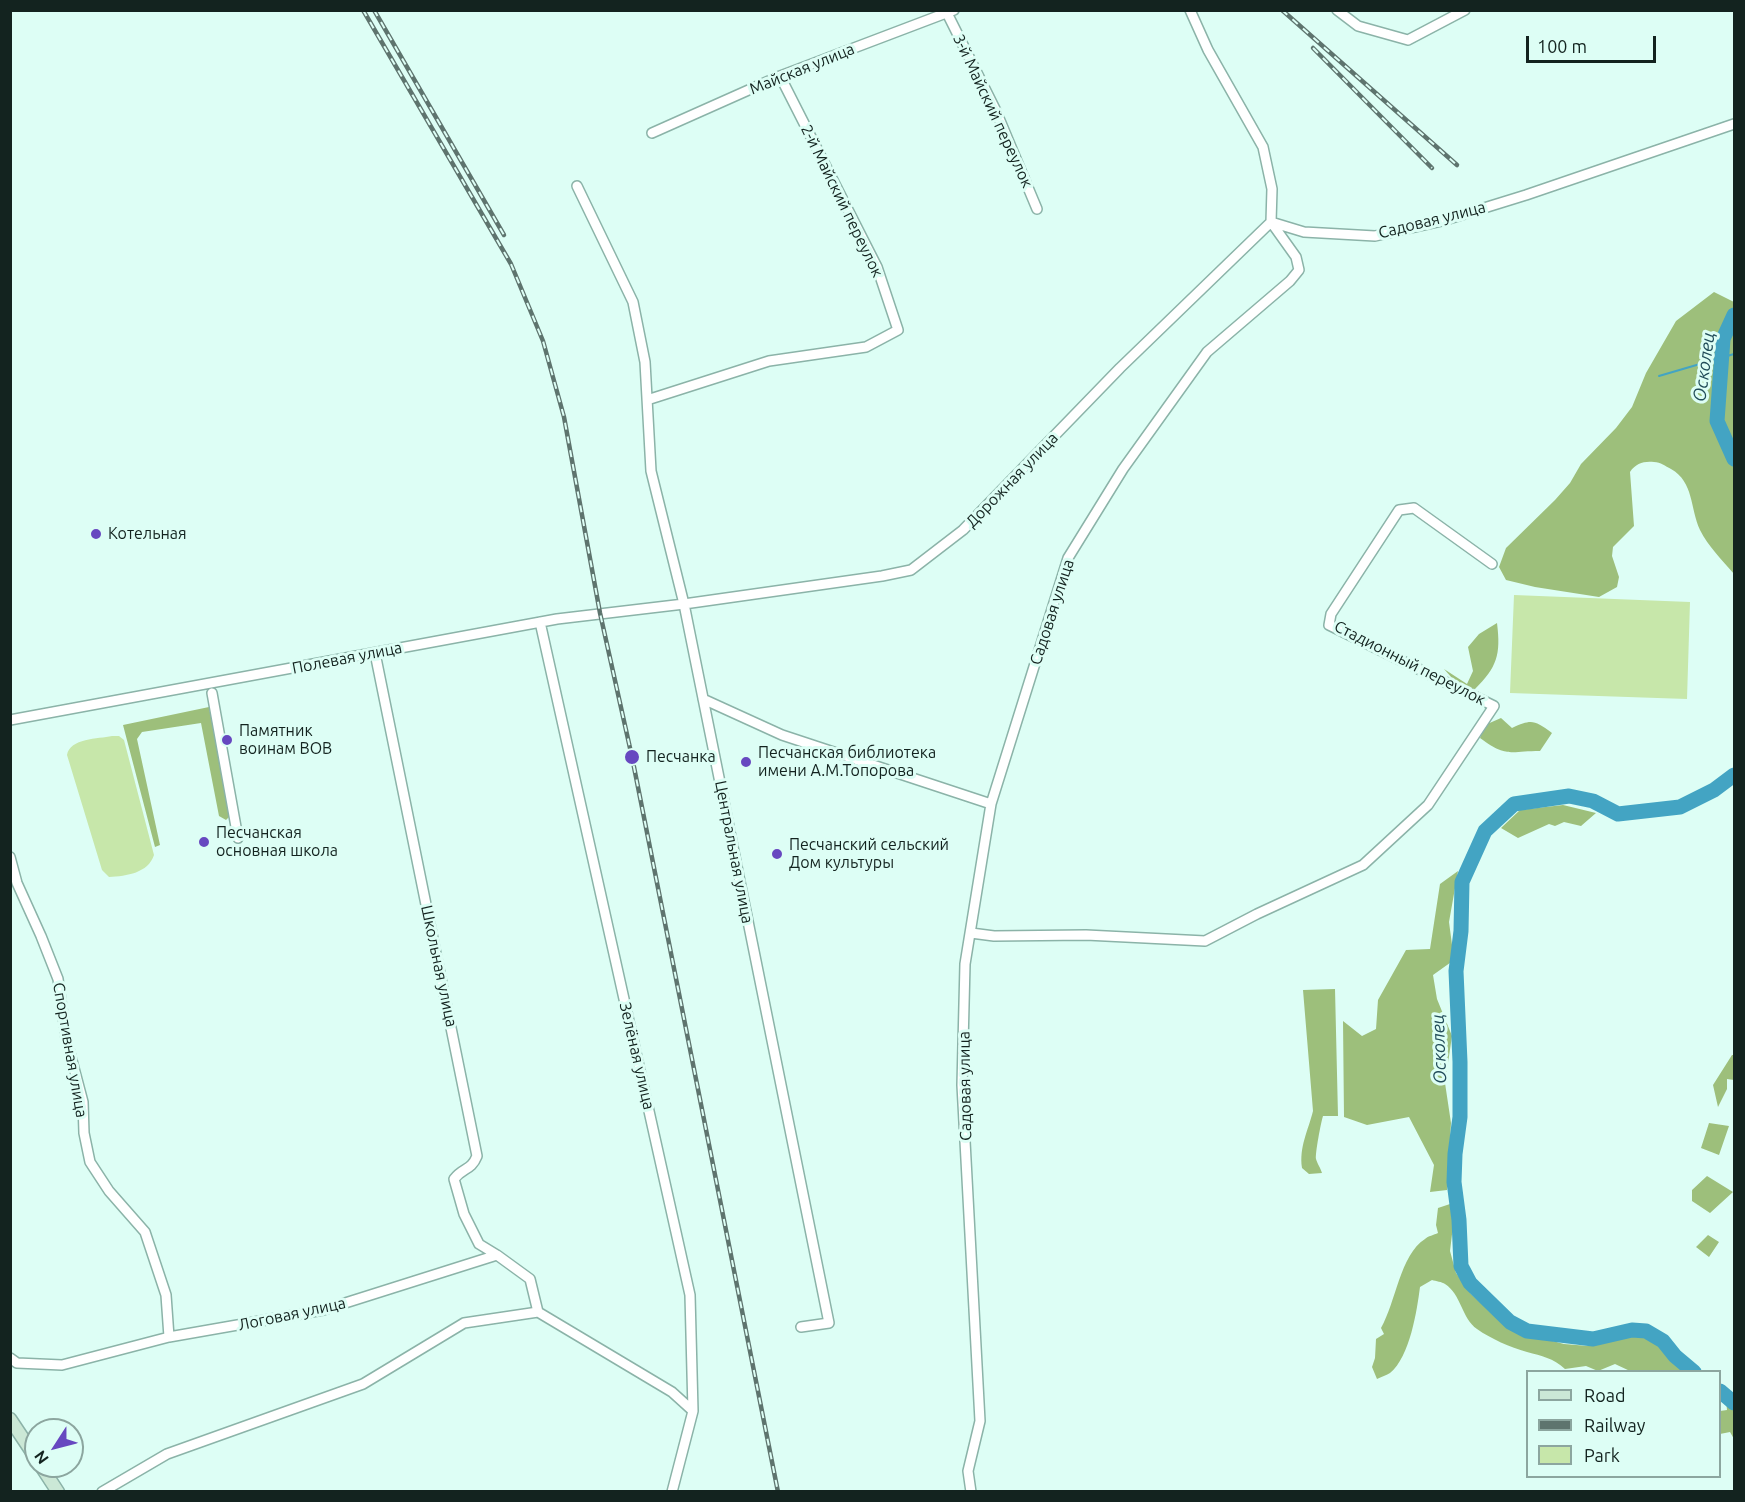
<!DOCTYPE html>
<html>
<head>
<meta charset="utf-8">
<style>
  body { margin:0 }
  #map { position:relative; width:1745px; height:1502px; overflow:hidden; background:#ddfef5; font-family:Ubuntu,sans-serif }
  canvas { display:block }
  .frame { position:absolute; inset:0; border:12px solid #13231f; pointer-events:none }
  .legend { position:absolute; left:1526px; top:1370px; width:195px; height:108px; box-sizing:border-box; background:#ddfef5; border:2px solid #8ca69f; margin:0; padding:8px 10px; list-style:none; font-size:18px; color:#13231f }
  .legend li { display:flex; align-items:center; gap:12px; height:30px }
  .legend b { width:30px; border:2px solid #8ca69f }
  .north { position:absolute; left:24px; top:1418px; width:60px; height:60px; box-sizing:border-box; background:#ddfef5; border:2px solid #8ca69f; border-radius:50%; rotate:234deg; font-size:16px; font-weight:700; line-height:24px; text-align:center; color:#13231f }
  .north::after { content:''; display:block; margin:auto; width:21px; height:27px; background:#6748c0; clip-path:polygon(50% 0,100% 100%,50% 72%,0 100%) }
  .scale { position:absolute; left:1526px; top:36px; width:130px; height:27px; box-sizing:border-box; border:3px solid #13231f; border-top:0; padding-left:8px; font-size:18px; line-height:21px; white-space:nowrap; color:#13231f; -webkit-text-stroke:4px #ddfef5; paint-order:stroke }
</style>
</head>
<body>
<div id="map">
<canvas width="1745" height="1502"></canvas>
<div class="frame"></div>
<ul class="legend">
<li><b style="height:8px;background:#cbe8d6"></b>Road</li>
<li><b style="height:8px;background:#5e746e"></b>Railway</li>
<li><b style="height:16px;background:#c7e7aa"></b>Park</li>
</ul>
<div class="north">N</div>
<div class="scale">100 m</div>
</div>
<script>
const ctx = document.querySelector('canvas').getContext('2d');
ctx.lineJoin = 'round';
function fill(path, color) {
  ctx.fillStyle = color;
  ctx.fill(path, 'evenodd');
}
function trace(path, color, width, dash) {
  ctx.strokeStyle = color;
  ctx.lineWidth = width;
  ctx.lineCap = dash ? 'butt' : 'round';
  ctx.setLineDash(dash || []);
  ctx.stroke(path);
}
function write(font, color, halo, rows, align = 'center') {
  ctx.font = font + ' Ubuntu,sans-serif';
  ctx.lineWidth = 6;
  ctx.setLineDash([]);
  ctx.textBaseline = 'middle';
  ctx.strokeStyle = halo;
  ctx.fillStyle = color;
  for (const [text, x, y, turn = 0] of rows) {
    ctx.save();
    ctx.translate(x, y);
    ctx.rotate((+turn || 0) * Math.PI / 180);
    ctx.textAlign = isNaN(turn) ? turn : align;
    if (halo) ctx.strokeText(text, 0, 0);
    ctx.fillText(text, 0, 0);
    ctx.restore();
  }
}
fill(new Path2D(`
  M 1514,595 L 1690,602 L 1687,699 L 1510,693 Z
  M 112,736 L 119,736 L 124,740 L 154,855 C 148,873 127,876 109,877 L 102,870 L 67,755 C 70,738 98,739 112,736 Z`), '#c7e7aa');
fill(new Path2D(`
  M 1714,292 L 1734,302 L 1734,574 C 1722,560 1708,546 1700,530 C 1690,508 1694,482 1671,469 C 1665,466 1661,462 1654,462 C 1644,461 1636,463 1630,472 L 1634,526 L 1613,547 L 1612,556 L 1619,577 L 1617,587 L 1599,597 L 1535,587 L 1506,580 L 1499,567 L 1506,548 L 1555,500 L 1570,483 L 1581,464 L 1616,428 L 1632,407 L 1646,373 L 1676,321 Z
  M 1497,623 C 1501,655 1497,667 1475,689 L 1460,687 L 1444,669 L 1467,684 L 1473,671 L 1468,647 L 1479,634 Z
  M 209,707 L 230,816 L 226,820 L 219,816 L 201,723 L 142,732 L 137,739 L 160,845 L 155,847 L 123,725 Z
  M 1501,718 L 1512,728 C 1532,719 1534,720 1552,733 L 1540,751 C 1510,751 1507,758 1480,738 L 1485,725 Z
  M 1563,805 L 1596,813 L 1581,826 L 1564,822 L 1555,826 L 1549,824 L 1518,838 L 1501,828 L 1520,810 Z
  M 1458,871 L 1449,922 L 1454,960 L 1433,975 L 1437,999 L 1452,1036 L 1445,1083 L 1451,1123 L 1447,1190 L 1430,1192 L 1434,1165 L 1409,1117 L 1367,1125 L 1344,1117 L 1343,1021 L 1362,1036 L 1376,1029 L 1378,1000 L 1406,950 L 1430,949 L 1440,884 Z
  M 1335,989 L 1338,1116 L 1323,1116 C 1321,1122 1315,1154 1316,1159 C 1317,1163 1321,1169 1322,1173 L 1309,1174 L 1302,1168 C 1299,1147 1308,1131 1313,1111 L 1303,990 Z
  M 1732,1055 L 1734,1055 L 1734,1080 L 1727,1079 L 1727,1089 L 1718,1107 L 1713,1085 Z
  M 1709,1123 L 1729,1126 L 1719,1155 L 1701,1148 Z
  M 1707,1176 L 1733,1192 L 1710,1213 L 1692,1201 L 1692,1190 Z
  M 1450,1204 L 1453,1226 L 1450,1251 L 1456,1273 L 1471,1294 L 1505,1325 L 1522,1333 L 1564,1344 L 1588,1346 L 1631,1335 L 1646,1334 L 1656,1338 L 1667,1353 L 1688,1371 L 1630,1371 L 1615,1364 L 1598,1371 L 1586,1366 L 1565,1369 C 1553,1358 1542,1356 1527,1352 C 1510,1347 1491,1339 1477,1329 C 1462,1319 1461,1294 1445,1284 C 1442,1282 1436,1281 1432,1280 L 1420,1287 C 1417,1310 1410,1357 1390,1373 C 1387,1375 1381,1377 1377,1379 L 1372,1367 L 1375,1358 L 1376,1339 L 1384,1334 L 1381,1328 C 1396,1302 1400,1255 1425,1239 C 1428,1236 1434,1235 1438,1233 L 1436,1225 L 1438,1208 Z
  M 1708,1235 L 1719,1242 L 1709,1257 L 1696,1247 Z
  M 1725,1389 L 1734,1393 L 1734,1439 L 1730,1432 L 1720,1434 L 1720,1411 L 1727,1410 Z`), '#9dbf7b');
trace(new Path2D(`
  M 1659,376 L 1734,354`), '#43a4c3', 2);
trace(new Path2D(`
  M 1734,315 L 1723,339 L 1717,421 L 1734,459
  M 1694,1372 L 1675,1356 L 1663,1341 L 1646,1331 L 1632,1330 L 1593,1339 L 1527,1331 L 1510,1322 L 1470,1283 L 1461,1266 L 1459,1220 L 1454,1182 L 1455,1154 L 1460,1117 L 1460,1062 L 1456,971 L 1461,931 L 1462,882 L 1485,831 L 1514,804 L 1569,796 L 1593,801 L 1618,814 L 1680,807 L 1714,790 L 1734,775
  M 1720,1391 L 1734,1403`), '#43a4c3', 15);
const street = new Path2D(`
  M 1190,10 L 1208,50 L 1263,147 L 1272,189 L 1271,222
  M 1337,10 L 1358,26 L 1408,40 L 1465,10
  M 947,13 L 996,111 L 1037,209
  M 652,133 L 780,76 L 954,10
  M 577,186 L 633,302 L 645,362 L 651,471 L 684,604 L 829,1323 L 801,1327
  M 1271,222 L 1304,232 L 1375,236 L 1442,221 L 1526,195 L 1734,124
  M 647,400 L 769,361 L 866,347 L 898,330 L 877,267 L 780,76
  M 540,622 L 690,1295 L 693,1411 L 672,1492
  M 375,653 L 477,1156 C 471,1171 463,1167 454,1179 L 464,1214 L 479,1244 L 497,1255
  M 212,693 L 238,838
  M 703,699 L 782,735 L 991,804
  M 10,720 L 557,619 L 684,604 L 882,576 L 911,570 L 963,530 L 1120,368 L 1271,222
  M 10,857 L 17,883 L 41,936 L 58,979 L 66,1038 L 83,1102 L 84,1133 L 90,1162 L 109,1191 L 145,1232 L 166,1295 L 169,1337
  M 971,933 L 994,936 L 1086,935 L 1205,941 L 1257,914 L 1363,865 L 1428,805 L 1494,706 L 1329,625 L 1331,614 L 1399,510 L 1414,508 L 1492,564
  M 10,1358 L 17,1363 L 62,1365 L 169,1337 L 323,1310 L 497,1255 L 530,1279 L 538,1312
  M 102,1492 L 167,1454 L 363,1384 L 464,1323 L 538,1312 L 672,1392 L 693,1411
  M 971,1492 L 968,1471 L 980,1421 L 962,1085 L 965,964 L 991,804 L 1068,558 L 1123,469 L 1207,352 L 1290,281 L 1299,270 L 1296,257 L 1271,222`);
const secondary = new Path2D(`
  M 10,1419 L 36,1458
  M 41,1466 L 58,1492`);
trace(street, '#8bb3a8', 12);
trace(secondary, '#8bb3a8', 15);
trace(street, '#fff', 9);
trace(secondary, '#cbe8d6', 12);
const rail = new Path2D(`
  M 363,10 L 511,264 L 543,341 L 564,417 L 600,613 L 632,757 L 778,1492
  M 374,10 L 504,235
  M 1282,10 L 1457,165
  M 1313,48 L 1432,168`);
trace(rail, '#5e746e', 4.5);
trace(rail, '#ddfef5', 2, [7]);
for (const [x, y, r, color] of [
  [96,534,6,"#6748c0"],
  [227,740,6,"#6748c0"],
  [632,757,8,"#6748c0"],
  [746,762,6,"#6748c0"],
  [204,842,6,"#6748c0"],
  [777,854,6,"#6748c0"]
]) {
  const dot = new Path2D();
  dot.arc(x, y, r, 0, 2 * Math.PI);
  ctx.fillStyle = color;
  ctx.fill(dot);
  trace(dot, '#ddfef5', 2);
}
write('16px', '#13231f', '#ddfef5', [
  ["Майская улица",802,69,-22],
  ["3-й Майский переулок",993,111,65],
  ["2-й Майский переулок",842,201,64],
  ["Садовая улица",1432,220,-14],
  ["Дорожная улица",1012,480,-46],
  ["Садовая улица",1052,612,-72],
  ["Полевая улица",347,658,-11],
  ["Стадионный переулок",1410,663,27],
  ["Центральная улица",734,852,79],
  ["Школьная улица",439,966,78],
  ["Спортивная улица",70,1050,80],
  ["Зелёная улица",637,1056,77],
  ["Садовая улица",965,1086,-91],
  ["Логовая улица",292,1314,-12]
]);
write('16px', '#13231f', '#ddfef5', [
  ["Котельная",108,534],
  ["Памятник",239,731],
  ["воинам ВОВ",239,749],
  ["Песчанская библиотека",758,753],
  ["имени А.М.Топорова",758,771],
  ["Песчанка",646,757],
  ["Песчанская",216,833],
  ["основная школа",216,851],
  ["Песчанский сельский",789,845],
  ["Дом культуры",789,863]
], 'left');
write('italic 18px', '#224c59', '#ddfef5', [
  ["Осколец",1704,367,-82],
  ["Осколец",1439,1049,-92]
]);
</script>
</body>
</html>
